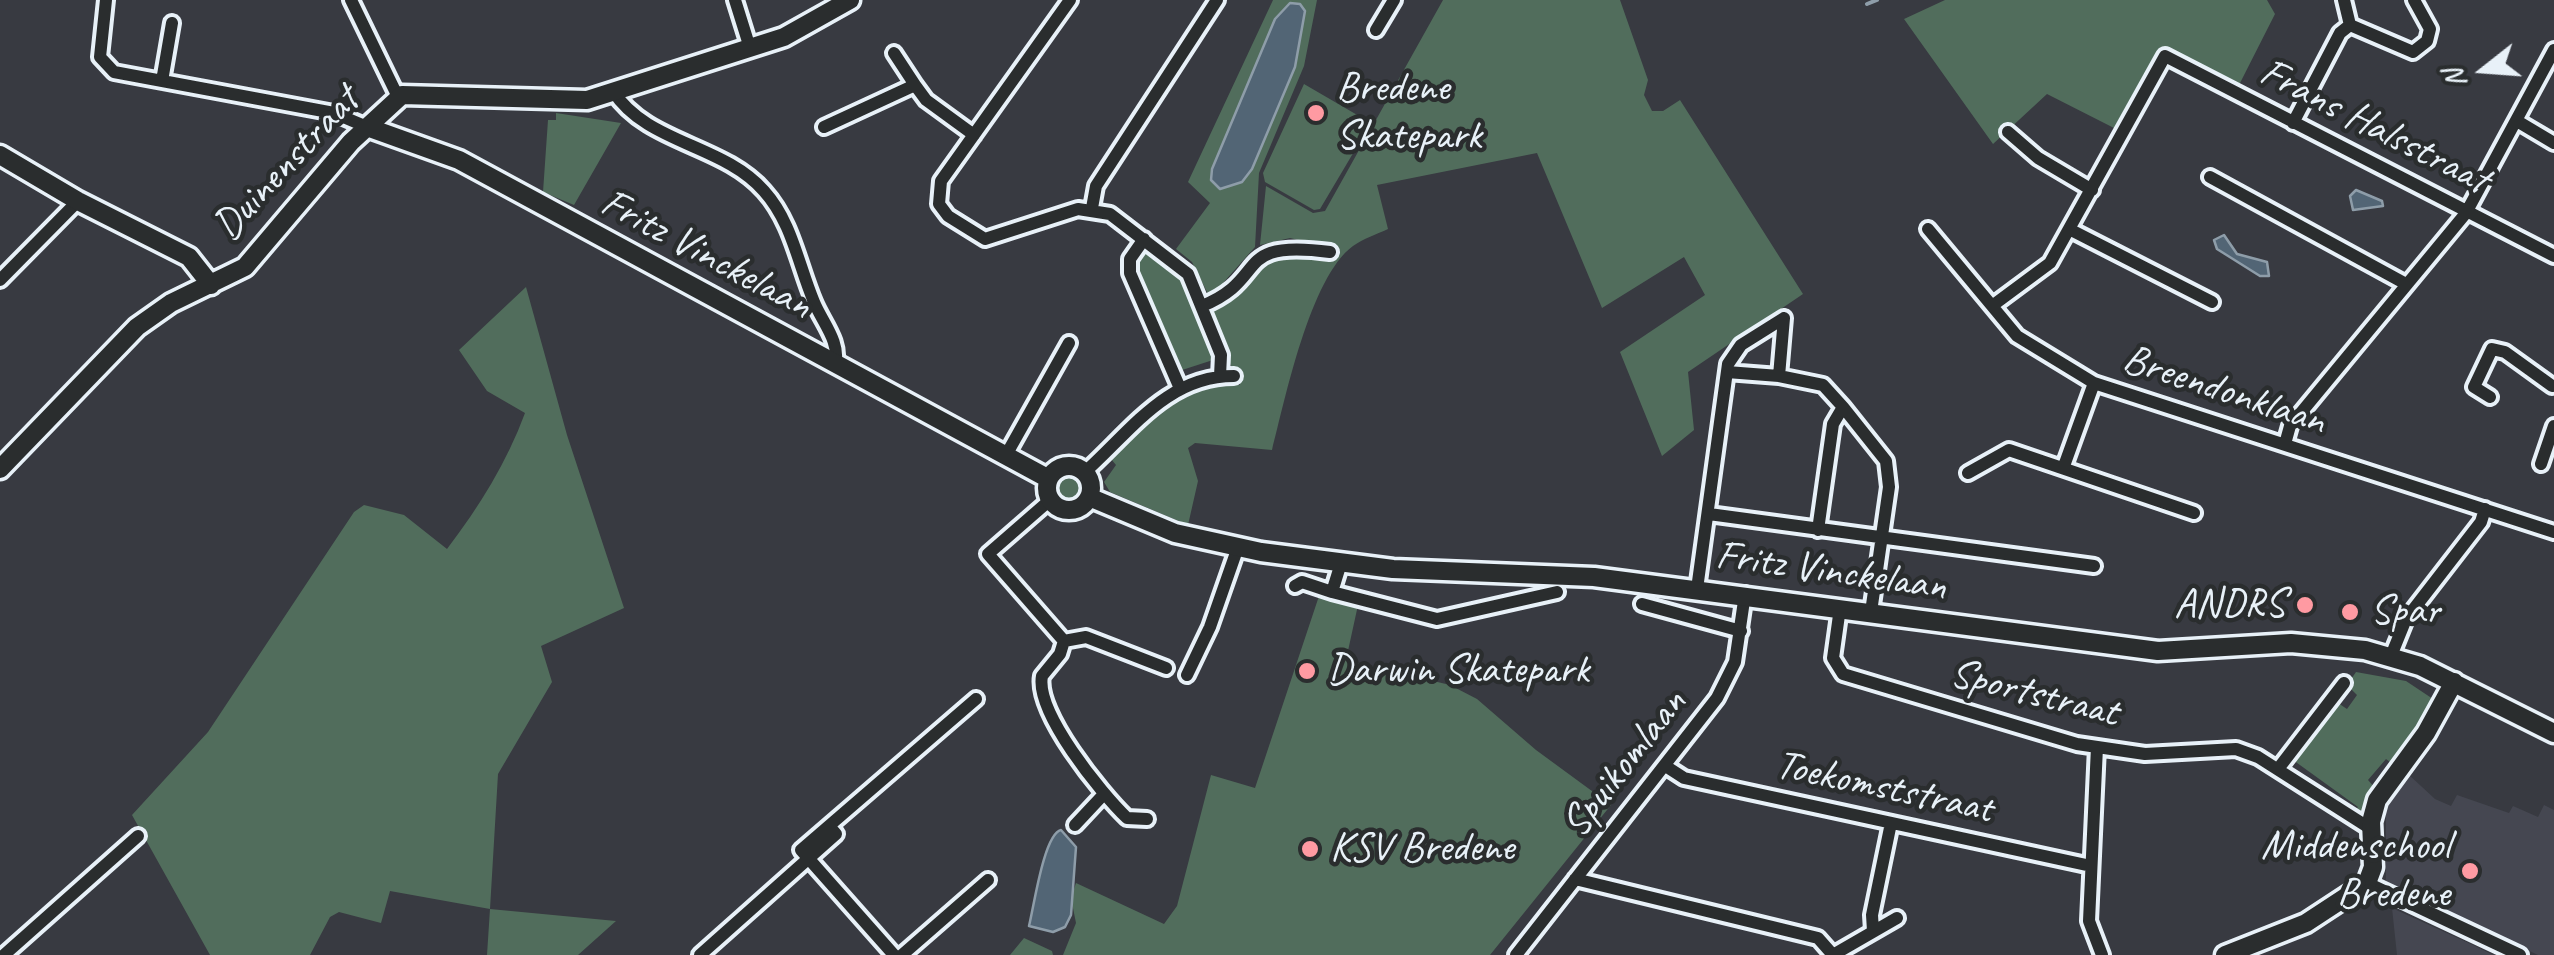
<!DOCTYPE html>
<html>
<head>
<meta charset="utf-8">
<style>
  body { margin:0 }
  #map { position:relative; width:2554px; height:955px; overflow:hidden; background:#383a41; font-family:Caveat,sans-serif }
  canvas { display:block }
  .north { position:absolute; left:2434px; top:20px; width:100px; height:100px; -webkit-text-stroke:8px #2a2d2e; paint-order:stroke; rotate:253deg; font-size:28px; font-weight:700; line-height:40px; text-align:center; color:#e8f1f8 }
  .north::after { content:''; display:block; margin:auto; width:35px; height:45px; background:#e8f1f8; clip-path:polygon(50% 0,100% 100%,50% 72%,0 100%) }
</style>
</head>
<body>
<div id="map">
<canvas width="2554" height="955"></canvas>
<div class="north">N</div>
</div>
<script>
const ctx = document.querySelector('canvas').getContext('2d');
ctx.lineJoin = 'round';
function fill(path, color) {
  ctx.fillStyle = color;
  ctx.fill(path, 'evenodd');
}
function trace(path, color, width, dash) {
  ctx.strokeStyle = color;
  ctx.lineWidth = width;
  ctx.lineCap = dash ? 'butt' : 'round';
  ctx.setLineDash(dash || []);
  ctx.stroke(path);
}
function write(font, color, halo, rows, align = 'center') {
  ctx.font = font + ' Caveat,sans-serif';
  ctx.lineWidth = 9;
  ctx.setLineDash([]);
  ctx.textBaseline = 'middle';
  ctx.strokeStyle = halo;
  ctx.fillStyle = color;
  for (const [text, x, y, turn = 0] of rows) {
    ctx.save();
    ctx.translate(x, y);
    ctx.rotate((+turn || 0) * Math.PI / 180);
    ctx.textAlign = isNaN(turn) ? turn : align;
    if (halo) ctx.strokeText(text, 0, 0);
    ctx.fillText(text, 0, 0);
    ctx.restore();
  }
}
fill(new Path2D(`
  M 2408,774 L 2435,799 L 2451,806 L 2457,795 L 2509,813 L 2513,806 L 2538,817 L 2544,805 L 2554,810 L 2554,955 L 2538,955 L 2386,883 L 2386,804 Z
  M 2392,908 L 2473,945 L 2493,955 L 2397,955 Z`), '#454751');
fill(new Path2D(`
  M 1273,0 L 1317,0 L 1304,66 L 1259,173 L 1255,247 L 1223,283 L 1225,288 L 1208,294 L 1192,262 L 1176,249 L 1210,203 L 1188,182 Z
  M 1443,0 L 1620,0 L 1648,80 L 1644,95 L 1652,111 L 1663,111 L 1680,100 L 1803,294 L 1688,372 L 1694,430 L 1662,456 L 1620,352 L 1705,295 L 1684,257 L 1602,308 L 1537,153 L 1377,185 L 1388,229 C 1377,234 1363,239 1353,246 C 1310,277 1285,400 1272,450 L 1195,443 L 1188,448 L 1198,481 L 1188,525 L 1110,492 L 1104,482 L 1116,465 L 1111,459 C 1149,422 1181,376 1240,385 L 1240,373 L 1232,368 L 1210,315 L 1216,304 L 1240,291 L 1264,259 L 1291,255 L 1319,260 L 1323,246 L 1290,238 L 1260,245 L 1266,186 L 1313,213 L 1325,211 Z
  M 1945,0 L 2267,0 L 2275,14 L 2239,85 L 2159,48 L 2114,128 L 2047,94 L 1993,144 L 1904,19 Z
  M 1304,84 L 1371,123 L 1320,209 L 1314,210 L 1265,182 L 1263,173 Z
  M 556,113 L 621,123 L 574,205 L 543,192 L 548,120 L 556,120 Z
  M 1149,249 L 1182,280 L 1216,359 L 1176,372 L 1152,304 L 1148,304 L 1134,262 Z
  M 526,287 L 567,435 L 624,608 L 541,646 L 552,682 L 498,774 L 490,909 L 616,921 L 578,955 L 487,955 L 490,909 L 390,891 L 381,923 L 339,912 L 330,917 L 310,955 L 210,955 L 132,815 L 208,732 L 354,512 L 364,505 L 404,515 L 447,549 C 479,507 507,462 525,413 L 487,391 L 459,350 Z
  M1056 488a12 12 0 1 1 24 0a12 12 0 1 1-24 0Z
  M 1320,593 L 1358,605 L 1346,660 L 1450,685 L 1477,699 L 1536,750 L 1611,805 L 1490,955 L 1063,955 L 1076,923 L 1071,898 L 1076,883 L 1164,924 L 1177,906 L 1211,775 L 1255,788 Z
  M 2356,672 L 2406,681 L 2436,701 L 2394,765 L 2386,759 L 2368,780 L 2375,788 L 2360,818 L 2352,815 L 2358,807 L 2293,760 L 2338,703 L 2347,709 L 2357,695 L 2347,685 Z
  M 1024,938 L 1052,951 L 1053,955 L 1010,955 Z`), '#516d5c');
const water = new Path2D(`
  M 1290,3 L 1300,4 L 1305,11 L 1295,67 L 1252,169 L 1242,182 L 1220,189 L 1211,180 L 1212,169 L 1275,19 Z
  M 2356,190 L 2382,201 L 2383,206 L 2353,210 L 2350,196 Z
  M 2224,235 L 2237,254 L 2267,262 L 2269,276 L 2260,276 L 2217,249 L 2214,240 Z
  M 1061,830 L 1076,847 L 1071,915 L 1065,927 L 1053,932 L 1029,926 C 1034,906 1044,834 1061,830 Z`);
fill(water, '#526575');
trace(water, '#8e9da9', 2.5);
trace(new Path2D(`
  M 1867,4 L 1877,0`), '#8e9da9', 4);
const street = new Path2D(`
  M 106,0 L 100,57 L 114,72 L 334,113 L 367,127
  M 351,0 L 398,97
  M 735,0 L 750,48
  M 1070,0 L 941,181 L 939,204 L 948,216 L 985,239 L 1078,209 L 1110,214 L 1188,274 L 1221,355 L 1220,376
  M 2344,0 L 2350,25
  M 2350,25 L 2413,52 L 2427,41 L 2430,29 L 2414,0
  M 1376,30 L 1394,0
  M 162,81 L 172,23
  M 915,85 L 926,100 L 974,135
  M 613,91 C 647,144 723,144 764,191 C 792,222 798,264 814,302 C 822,322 841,342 835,365
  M 2517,121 L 2554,143
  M 2293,123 L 2340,33 L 2350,25
  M 824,127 L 915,85 L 894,53
  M 2008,132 L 2038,158 L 2092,190
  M 2210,177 L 2406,284
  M 1092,208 L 1096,186 L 1217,0
  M 1928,229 L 2017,336 L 2094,383 L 2554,532
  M 2069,229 L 2212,302
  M 1144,239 L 1130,259 L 1130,273 L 1179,386
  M 0,280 L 78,201
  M 1202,306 C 1271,278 1230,239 1330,252
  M 1992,306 L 2050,263 L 2165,56 L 2554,256
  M 1727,372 L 1779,376 L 1784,318
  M 1779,376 L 1823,385 L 1843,407 L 1833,424 L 1818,530
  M 2490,397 L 2474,387 L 2492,349 L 2505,352 L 2552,386
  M 1843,407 L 1886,461 L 1889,487 L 1871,612
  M 2285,444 L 2290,426 L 2466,213 L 2554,50
  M 1005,457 L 1069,343
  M 2541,464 L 2554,426
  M 2064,466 L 2094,383
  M 1084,473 C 1131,431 1167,376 1234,376
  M 1968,473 L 2009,450 L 2194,513
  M 1050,500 L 988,554 L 1064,641
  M 1709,514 L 2094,566
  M 1341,563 L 1332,592 L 1437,619 L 1557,592
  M 1295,586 L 1302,582 L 1332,592
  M 1697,589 L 1728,364 L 1741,345 L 1784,318
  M 1642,604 L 1741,631
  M 1840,608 L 1833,658 L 1843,674 L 2077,744 L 2145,754 L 2236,749 L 2258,757 L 2371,829
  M 1064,641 L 1060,654 L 1042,676 C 1035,712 1101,793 1127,818 L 1147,819
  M 1064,641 L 1086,637 L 1166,668
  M 2391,656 L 2406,619 L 2481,522 L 2485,509
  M 1187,675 L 1210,627 L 1238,547
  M 2097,747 L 2089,921 L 2102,955
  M 1667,767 L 1684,778 L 2091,866
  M 2278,769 L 2344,683
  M 1075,825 L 1104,794
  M 1575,879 L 1818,938 L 1833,955
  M 2367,883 L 2520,955
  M 1873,931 L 1872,915 L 1891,823
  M 4,955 L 138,836
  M 700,955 L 836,834 L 829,826
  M 894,955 L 801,850 L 976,699
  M 902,955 L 988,880
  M 1516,955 L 1717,698 L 1735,662 L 1745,594
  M 1833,955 L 1897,918`);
const secondary = new Path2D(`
  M 367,127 L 459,160 L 1049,479
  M 0,155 L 78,201 L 189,257 L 211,285
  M1047 488a22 22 0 1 1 44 0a22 22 0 1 1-44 0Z
  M 0,469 L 137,327 L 171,303 L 245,267 L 351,142 L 402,95 L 587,100 L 784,37 L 850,0
  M 1089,497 L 1175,533 L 1261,552 L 1393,569 L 1594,577 L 2158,651 L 2291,643 L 2365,650 L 2420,666 L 2554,733
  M 2225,955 L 2306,923 L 2367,883 L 2373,867 L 2371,822 L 2377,800 L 2426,733 L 2454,682`);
trace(street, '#e8f1f8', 20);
trace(secondary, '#e8f1f8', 25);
trace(street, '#2a2d2e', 12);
trace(secondary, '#2a2d2e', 18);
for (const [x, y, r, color] of [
  [1316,113,10,"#ff9aa2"],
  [2305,605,10,"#ff9aa2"],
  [2350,612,10,"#ff9aa2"],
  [1307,671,10,"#ff9aa2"],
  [1310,849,10,"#ff9aa2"],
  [2470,871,10,"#ff9aa2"]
]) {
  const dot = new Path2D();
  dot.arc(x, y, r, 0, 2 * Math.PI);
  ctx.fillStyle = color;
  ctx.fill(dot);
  trace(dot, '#2a2d2e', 4);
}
write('42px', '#e8f1f8', '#2a2d2e', [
  ["Bredene",1336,89],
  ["Skatepark",1336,137],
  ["ANDRS",2285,605,"right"],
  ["Spar",2370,612],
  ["Darwin Skatepark",1327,671],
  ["Middenschool",2450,847,"right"],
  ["Bredene",2450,895,"right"],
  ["KSV Bredene",1330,849]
], 'left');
write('42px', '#e8f1f8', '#2a2d2e', [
  ["Frans Halsstraat",2374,127,27],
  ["Duinenstraat",287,164,-47],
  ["Fritz Vinckelaan",706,255,28],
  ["Breendonklaan",2224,391,18],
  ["Fritz Vinckelaan",1831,572,8],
  ["Sportstraat",2034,694,14],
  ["Spuikomlaan",1625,764,-52],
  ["Toekomststraat",1884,788,12]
]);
</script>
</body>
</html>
